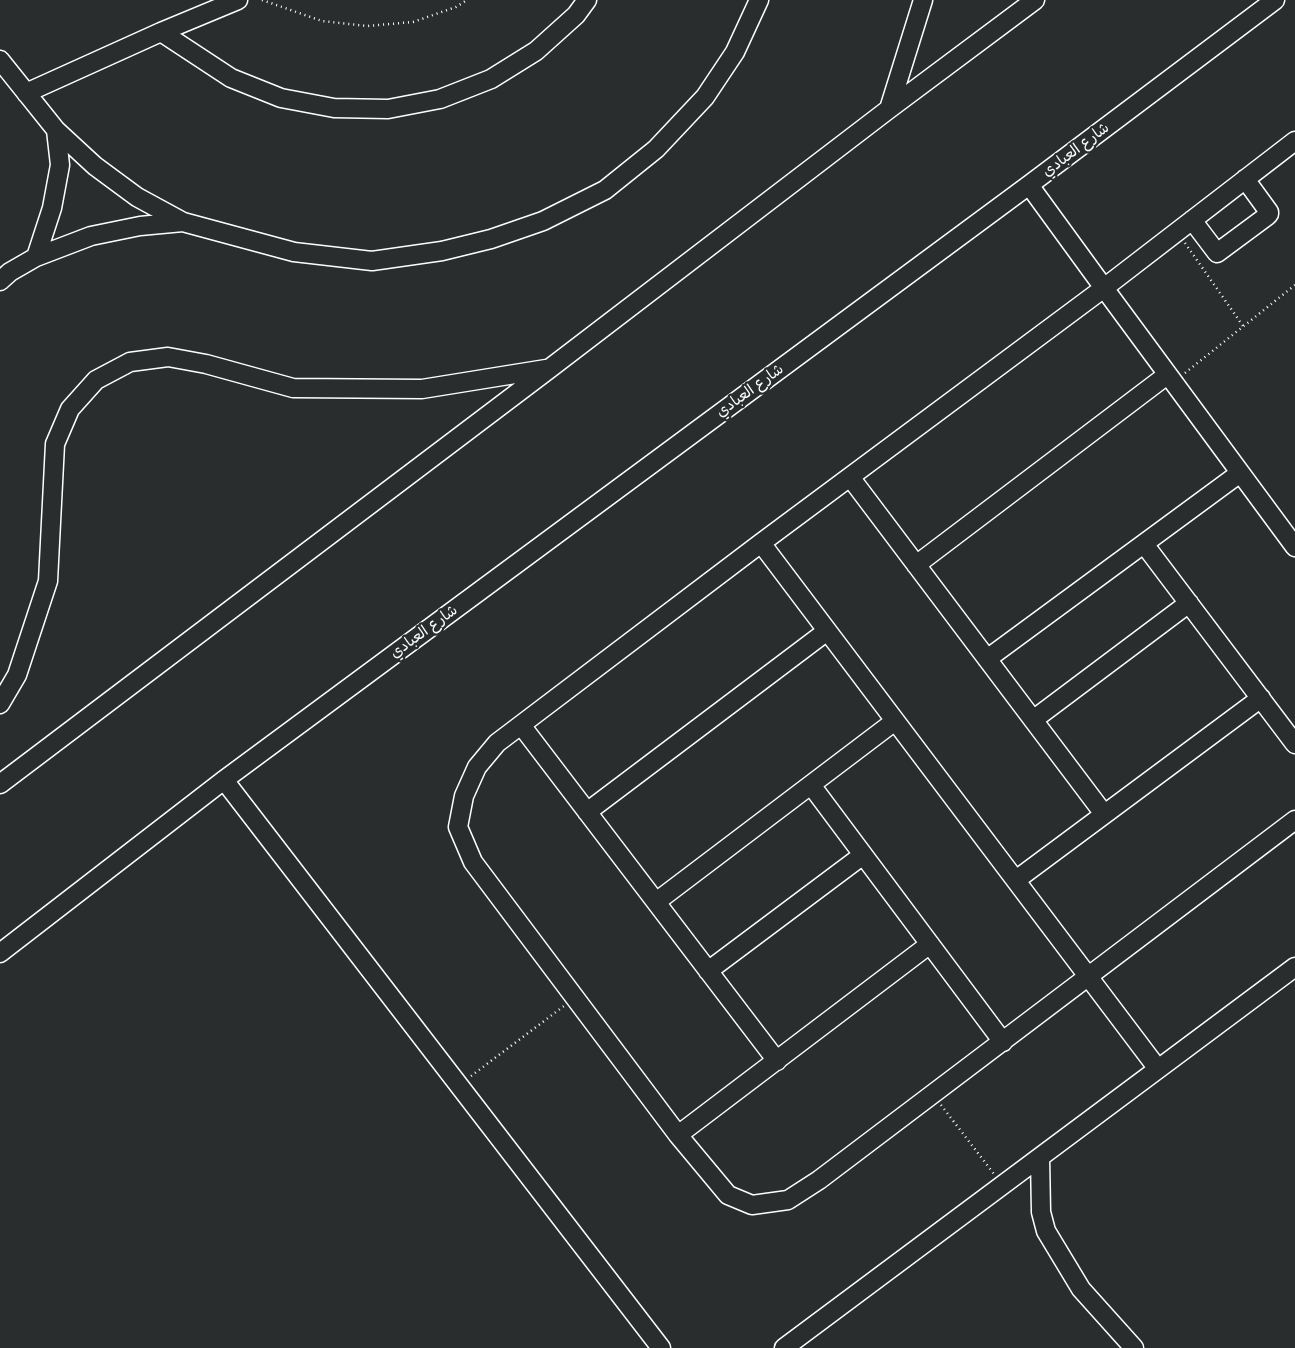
<!DOCTYPE html>
<html>
<head>
<meta charset="utf-8">
<style>
  body { margin:0 }
  canvas { display:block; background:#2a2d2e }
</style>
</head>
<body>
<canvas width="1295" height="1348"></canvas>
<script>
const ctx = document.querySelector('canvas').getContext('2d');
ctx.lineJoin = 'round';
function trace(path, color, width, dash) {
  ctx.strokeStyle = color;
  ctx.lineWidth = width;
  ctx.lineCap = dash ? 'butt' : 'round';
  ctx.setLineDash(dash || []);
  ctx.stroke(path);
}
function write(font, color, halo, rows, align = 'center') {
  ctx.font = font + ' "Patrick Hand","Playpen Sans Arabic",sans-serif';
  ctx.lineWidth = 4.5;
  ctx.setLineDash([]);
  ctx.textBaseline = 'middle';
  ctx.strokeStyle = halo;
  ctx.fillStyle = color;
  for (const [text, x, y, turn = 0] of rows) {
    ctx.save();
    ctx.translate(x, y);
    ctx.rotate((+turn || 0) * Math.PI / 180);
    ctx.textAlign = isNaN(turn) ? turn : align;
    if (halo) ctx.strokeText(text, 0, 0);
    ctx.fillText(text, 0, 0);
    ctx.restore();
  }
}
const minor = new Path2D(`
  M 161,32 L 231,78 L 281,98 L 334,108 L 388,109 L 440,99 L 491,79 L 536,51 L 576,15 L 587,0
  M 0,60 L 56,130 L 95,166 L 137,197 L 183,222
  M 26,93 L 161,32 L 238,0
  M 889,109 L 923,0
  M 1295,141 L 1104,288 L 761,543 L 497,743 L 477,767 L 464,796 L 458,827 L 473,862 L 678,1135 L 728,1195 L 752,1205 L 788,1200 L 819,1180 L 1295,820
  M 1029,185 L 1104,288 L 1295,547
  M 1192,220 L 1217,253 L 1267,216 L 1269,214 L 1269,212 L 1245,179
  M 36,257 L 52,208 L 60,165 L 56,130
  M 0,281 L 10,272 L 36,257 L 91,236 L 140,226 L 183,222 L 294,252 L 372,261 L 442,251 L 491,239 L 543,221 L 605,190 L 656,149 L 705,97 L 735,52 L 759,0
  M 850,477 L 1104,814
  M 761,543 L 1158,1069
  M 1144,544 L 1295,744
  M 916,565 L 1167,375
  M 987,659 L 1240,473
  M 0,704 L 17,675 L 48,581 L 55,444 L 70,409 L 96,380 L 130,362 L 168,357 L 206,364 L 293,388 L 422,389 L 546,369
  M 1033,720 L 1189,603
  M 521,725 L 777,1061
  M 224,780 L 661,1348
  M 0,784 L 549,369 L 889,109 L 1035,0
  M 811,785 L 1003,1042
  M 587,812 L 827,631
  M 1016,880 L 1261,698
  M 656,902 L 895,721
  M 0,953 L 224,780 L 1029,185 L 1275,0
  M 708,971 L 863,855
  M 678,1135 L 930,944
  M 1040,1157 L 1041,1212 L 1046,1231 L 1081,1289 L 1134,1348
  M 784,1348 L 1295,967`);
trace(minor, '#fff', 21);
trace(new Path2D(`
  M 262,0 L 322,21 L 367,26 L 413,22 L 456,7 L 467,0
  M 1185,243 L 1243,326
  M 1185,373 L 1295,285
  M 471,1076 L 564,1006
  M 941,1105 L 994,1174`), '#fff', 2.5, [1, 4]);
trace(minor, '#2a2d2e', 18);
write('15px', '#fff', '#2a2d2e', [
  ["شارع العبادي",1076,150,-37],
  ["شارع العبادي",750,391,-36],
  ["شارع العبادي",424,632,-36]
]);
</script>
</body>
</html>
